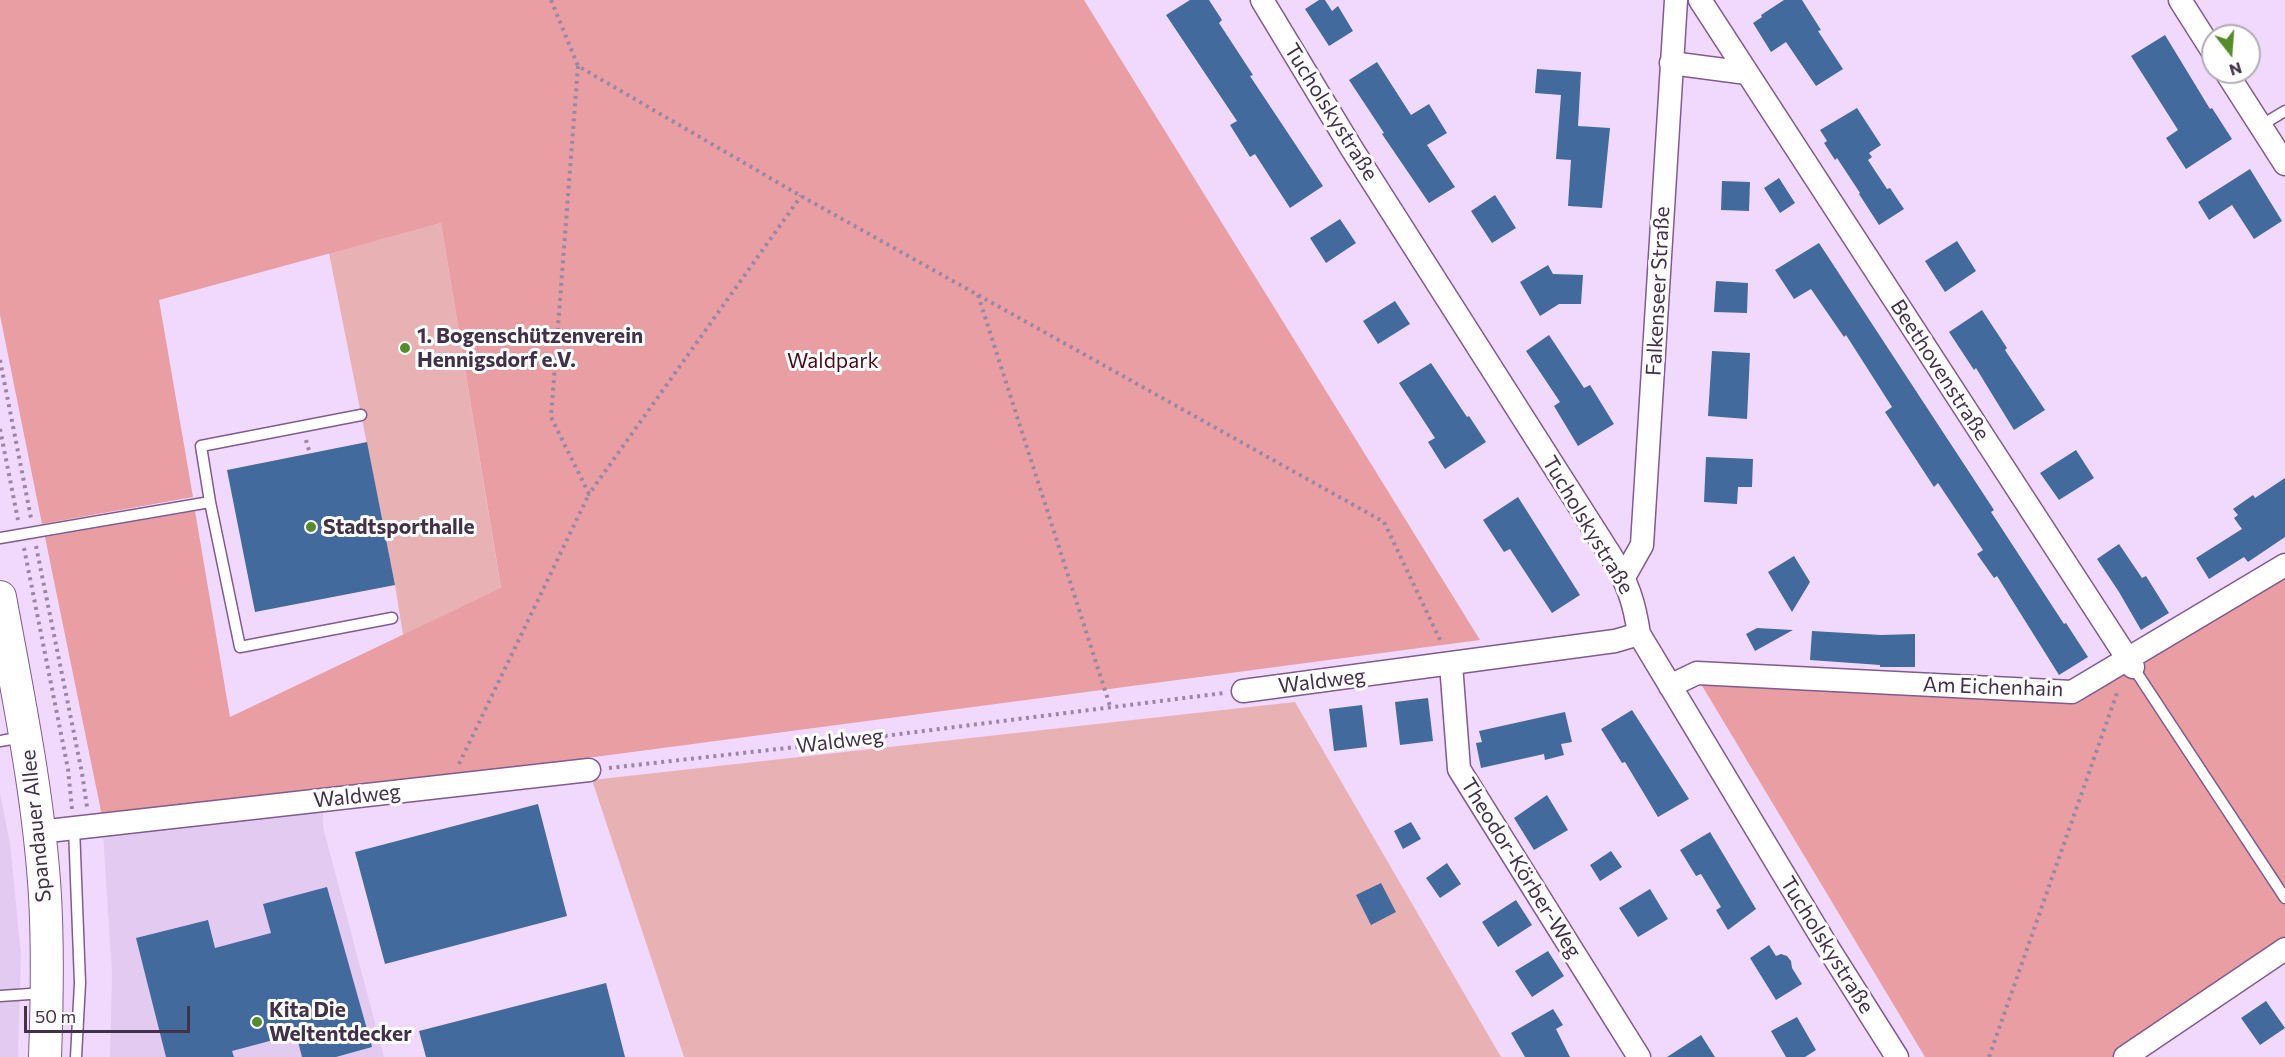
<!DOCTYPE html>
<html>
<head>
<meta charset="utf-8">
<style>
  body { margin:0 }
  #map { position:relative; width:2285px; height:1057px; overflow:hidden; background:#f1d9fd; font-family:Commissioner,sans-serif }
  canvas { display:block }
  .north { position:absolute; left:2201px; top:24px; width:60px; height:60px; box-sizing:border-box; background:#fff; border:2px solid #b3adb6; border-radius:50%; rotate:163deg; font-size:16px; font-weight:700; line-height:24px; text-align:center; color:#413149 }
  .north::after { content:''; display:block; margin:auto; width:21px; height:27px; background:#548d29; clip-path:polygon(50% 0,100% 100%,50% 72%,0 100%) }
  .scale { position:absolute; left:24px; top:1006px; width:166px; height:27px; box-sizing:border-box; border:3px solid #413149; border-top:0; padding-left:8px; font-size:18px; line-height:21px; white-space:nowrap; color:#413149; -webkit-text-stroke:4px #fff; paint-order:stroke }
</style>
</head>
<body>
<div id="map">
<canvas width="2285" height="1057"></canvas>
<div class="north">N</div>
<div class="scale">50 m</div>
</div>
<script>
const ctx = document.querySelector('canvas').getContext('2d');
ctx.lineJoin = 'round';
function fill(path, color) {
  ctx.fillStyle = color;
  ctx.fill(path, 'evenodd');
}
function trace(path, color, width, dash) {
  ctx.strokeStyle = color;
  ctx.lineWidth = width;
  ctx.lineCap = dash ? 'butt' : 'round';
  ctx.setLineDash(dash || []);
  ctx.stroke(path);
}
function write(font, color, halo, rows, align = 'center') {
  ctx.font = font + ' Commissioner,sans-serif';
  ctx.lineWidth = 6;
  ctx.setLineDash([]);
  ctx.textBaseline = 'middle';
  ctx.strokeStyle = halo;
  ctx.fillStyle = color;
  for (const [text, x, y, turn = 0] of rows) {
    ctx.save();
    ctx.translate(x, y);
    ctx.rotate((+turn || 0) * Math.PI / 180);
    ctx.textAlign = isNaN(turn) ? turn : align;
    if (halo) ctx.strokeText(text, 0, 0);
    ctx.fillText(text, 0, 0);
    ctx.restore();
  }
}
fill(new Path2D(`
  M 0,793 L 10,843 L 21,954 L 18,1057 L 0,1057 Z
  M 323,810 L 323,827 L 384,1057 L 110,1057 L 112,974 L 103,833 Z`), '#e3caf0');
fill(new Path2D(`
  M 441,223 L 501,589 L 403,635 L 395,585 L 329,253 Z
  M 1295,702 L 1501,1057 L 684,1057 L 592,780 Z`), '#e8b1b4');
fill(new Path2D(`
  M 0,0 L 1084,0 L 1480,640 L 428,779 L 102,816 L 45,537 L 195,511 L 230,717 L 501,588 L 441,223 L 159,300 L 193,497 L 42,524 L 0,315 Z
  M 2285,572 L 2285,949 L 2125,1057 L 1925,1057 L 1695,674 L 2075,691 Z`), '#e89ea3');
fill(new Path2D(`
  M 1190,0 L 1209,0 L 1222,20 L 1219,23 L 1253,75 L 1250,76 L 1323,186 L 1290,208 L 1255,154 L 1250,157 L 1230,125 L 1237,121 L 1166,15 Z
  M 1319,0 L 1325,0 L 1332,11 L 1338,6 L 1353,31 L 1329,46 L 1305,9 Z
  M 1784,0 L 1802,0 L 1821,30 L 1818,31 L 1843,69 L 1816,86 L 1786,42 L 1771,52 L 1753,23 L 1762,17 L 1761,15 Z
  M 2165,35 L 2210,109 L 2212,108 L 2232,139 L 2186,169 L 2166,138 L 2178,130 L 2131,56 Z
  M 1377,62 L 1411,115 L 1429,104 L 1447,133 L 1427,145 L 1455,187 L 1429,203 L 1382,134 L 1384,133 L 1349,80 Z
  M 1537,69 L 1581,72 L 1578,126 L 1610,128 L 1602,208 L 1568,206 L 1571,160 L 1556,159 L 1561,95 L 1535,93 Z
  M 1857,108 L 1881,145 L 1869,153 L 1872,157 L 1868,160 L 1887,189 L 1890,188 L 1904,209 L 1879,225 L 1859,194 L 1860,193 L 1837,158 L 1835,160 L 1824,143 L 1827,141 L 1820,130 Z
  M 2250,169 L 2282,221 L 2254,239 L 2232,205 L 2209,220 L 2198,202 Z
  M 1779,178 L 1795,203 L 1780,213 L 1764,188 Z
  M 1722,181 L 1750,182 L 1749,211 L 1721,210 Z
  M 1495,195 L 1516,228 L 1492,243 L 1471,211 Z
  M 1340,219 L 1356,243 L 1326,263 L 1310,238 Z
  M 1957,241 L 1976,271 L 1945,292 L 1925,261 Z
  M 1819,243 L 1994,510 L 1991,512 L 2064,624 L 2066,623 L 2088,657 L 2059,675 L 1997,576 L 1994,578 L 1977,554 L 1983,550 L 1938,483 L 1934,487 L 1885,412 L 1892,407 L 1846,335 L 1844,337 L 1811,289 L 1794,299 L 1775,270 Z
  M 1548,265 L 1553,274 L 1583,275 L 1581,304 L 1559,304 L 1540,316 L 1520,282 Z
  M 1716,281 L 1748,283 L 1747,313 L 1714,312 Z
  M 1395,301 L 1410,324 L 1378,344 L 1363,321 Z
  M 1982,310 L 2007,348 L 2005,350 L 2045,410 L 2014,430 L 1976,368 L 1974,370 L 1949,332 Z
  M 1549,335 L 1584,388 L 1590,385 L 1614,424 L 1578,446 L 1554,406 L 1560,402 L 1526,351 Z
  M 1712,351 L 1750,353 L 1747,419 L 1708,416 Z
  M 1431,363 L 1467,417 L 1469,416 L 1486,442 L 1445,469 L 1428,442 L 1435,438 L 1399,383 Z
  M 367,442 L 395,585 L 255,612 L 227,470 Z
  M 2076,450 L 2094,478 L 2059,500 L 2040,473 Z
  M 1706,457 L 1753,459 L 1752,487 L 1738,487 L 1737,504 L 1704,502 Z
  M 2285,478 L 2285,537 L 2248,562 L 2244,557 L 2209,579 L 2196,558 L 2242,529 L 2234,518 L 2238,515 L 2233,509 L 2253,495 L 2255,498 Z
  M 1518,497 L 1580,595 L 1552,613 L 1510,549 L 1504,552 L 1483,520 Z
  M 2119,544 L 2142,578 L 2146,576 L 2169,613 L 2141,630 L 2119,592 L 2097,559 Z
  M 1794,556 L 1810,582 L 1792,612 L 1768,572 Z
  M 1757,628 L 1793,630 L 1755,651 L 1746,634 Z
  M 1812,631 L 1881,635 L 1915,634 L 1915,667 L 1880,667 L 1880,665 L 1810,660 Z
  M 1428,698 L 1433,741 L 1400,745 L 1395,702 Z
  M 1362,705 L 1367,747 L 1334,751 L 1329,709 Z
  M 1632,710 L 1689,799 L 1658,817 L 1625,762 L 1622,763 L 1601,729 Z
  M 1565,712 L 1572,742 L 1561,744 L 1564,755 L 1545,760 L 1544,754 L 1481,768 L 1476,743 L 1482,742 L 1479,731 Z
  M 1547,795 L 1568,830 L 1534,850 L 1514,818 Z
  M 538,804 L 567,916 L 385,964 L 355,852 Z
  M 1411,822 L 1421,839 L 1403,849 L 1394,831 Z
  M 1710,832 L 1756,909 L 1728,930 L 1716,910 L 1721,907 L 1701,874 L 1696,876 L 1680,850 Z
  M 1611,851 L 1622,867 L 1600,881 L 1590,865 Z
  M 1447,863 L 1461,884 L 1440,898 L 1426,878 Z
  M 1381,883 L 1396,912 L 1371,925 L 1356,895 Z
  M 327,887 L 372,1047 L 336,1057 L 302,1057 L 296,1034 L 232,1051 L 234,1057 L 166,1057 L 136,938 L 208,920 L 215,948 L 271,933 L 263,904 Z
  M 1650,889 L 1668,919 L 1638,937 L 1619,908 Z
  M 1516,900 L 1532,925 L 1498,947 L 1482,922 Z
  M 1769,945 L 1776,956 L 1781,954 L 1787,956 L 1791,961 L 1792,968 L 1802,984 L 1776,1000 L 1750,958 Z
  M 1548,951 L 1564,976 L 1532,997 L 1515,971 Z
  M 606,983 L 625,1057 L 426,1057 L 419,1031 Z
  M 2266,1001 L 2285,1028 L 2260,1045 L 2241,1018 Z
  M 1553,1009 L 1563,1025 L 1556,1029 L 1570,1057 L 1525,1057 L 1511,1033 Z
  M 1797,1017 L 1816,1050 L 1805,1057 L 1786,1057 L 1771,1031 Z
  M 1701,1035 L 1715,1057 L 1667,1057 Z`), '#426a9c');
const lane = new Path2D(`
  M 2260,126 L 2285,111
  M 210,502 L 201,446 L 361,415
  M 0,538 L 210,502 L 240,647 L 392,618
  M 2133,667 L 2285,898
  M 0,741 L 23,737
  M 74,827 L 80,983 L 76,1057
  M 0,996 L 45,993`);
const street = new Path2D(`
  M 1262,0 L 1352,149 L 1611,556 C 1628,584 1634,601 1639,634 L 1825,943 L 1897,1057
  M 1700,0 L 2133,667
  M 2180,0 L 2213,52
  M 1671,63 L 1747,73
  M 2226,72 L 2285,164
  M 1624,577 L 1642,545 L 1676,0
  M 1451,664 L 1459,769 L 1639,1057
  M 1670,686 L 1697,673 L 2072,692 L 2285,565
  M 1243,691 L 1615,641 L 1639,634
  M 39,832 L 589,770
  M 2125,1057 L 2285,949`);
const secondary = new Path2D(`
  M 0,597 C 18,696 39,796 45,896 C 48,950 47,1004 45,1057`);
trace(lane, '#7f5b90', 13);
trace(street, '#7f5b90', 25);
trace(secondary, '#7f5b90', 34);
trace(new Path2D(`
  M 551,0 L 578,66 L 801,196 L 1384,522 L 1441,642
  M 578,66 L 551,417 L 589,494 L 801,196
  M 978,295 L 1110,706
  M 0,360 L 31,518
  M 0,429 L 18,520
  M 306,440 L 310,454
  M 36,546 L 82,773 L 87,807
  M 24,548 L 68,769 L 72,809
  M 459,764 L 589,494
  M 609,768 L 805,746 L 1224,693
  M 1989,1057 L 2118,690`), '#9b87a5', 4, [3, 4.5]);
trace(lane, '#fff', 10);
trace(street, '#fff', 22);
trace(secondary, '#fff', 32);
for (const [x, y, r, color] of [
  [405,348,6,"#548d29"],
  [311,527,6,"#548d29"],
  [257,1022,6,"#548d29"]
]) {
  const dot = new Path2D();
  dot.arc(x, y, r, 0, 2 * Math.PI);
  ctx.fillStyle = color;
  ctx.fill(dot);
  trace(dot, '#fff', 2);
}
write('21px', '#413149', '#fff', [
  ["Tucholskystraße",1331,112,58],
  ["Falkenseer Straße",1658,291,-87],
  ["Beethovenstraße",1940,370,57],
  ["Tucholskystraße",1588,525,59],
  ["Waldweg",1322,681,-7],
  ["Am Eichenhain",1993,687,2],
  ["Waldweg",840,741,-7],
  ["Waldweg",357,796,-6],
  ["Spandauer Allee",36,826,-96],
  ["Theodor-Körber-Weg",1521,868,58],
  ["Tucholskystraße",1827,945,58]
]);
write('bold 21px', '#413149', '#fff', [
  ["1. Bogenschützenverein",417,336],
  ["Hennigsdorf e.V.",417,360],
  ["Stadtsporthalle",323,527],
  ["Kita Die",269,1010],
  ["Weltentdecker",269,1034]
], 'left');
write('21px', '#4d0c1a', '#fff', [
  ["Waldpark",833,361]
]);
</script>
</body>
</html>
